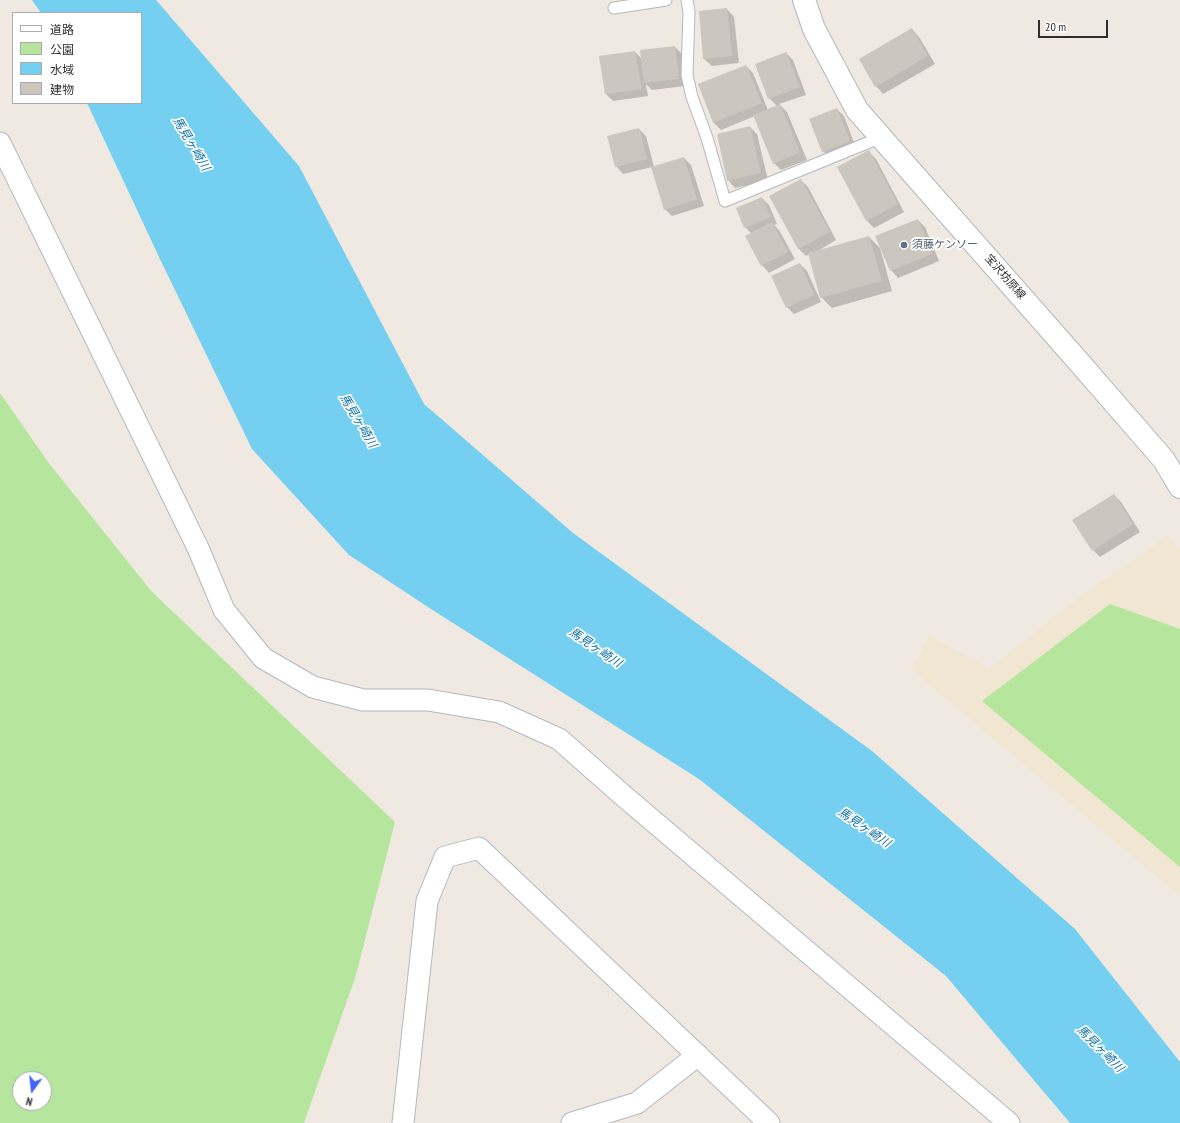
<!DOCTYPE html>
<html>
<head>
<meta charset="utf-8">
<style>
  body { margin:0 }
  #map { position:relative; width:1180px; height:1123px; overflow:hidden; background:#efe9e1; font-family:"PT Sans Narrow","Noto Sans JP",sans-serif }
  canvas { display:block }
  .legend { position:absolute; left:12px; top:12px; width:130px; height:92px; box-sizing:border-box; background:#fff; border:1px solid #ababab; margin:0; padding:5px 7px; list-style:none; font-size:12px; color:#2e2e2e }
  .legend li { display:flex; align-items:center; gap:8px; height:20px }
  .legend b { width:20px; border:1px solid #ababab }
  .north { position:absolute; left:12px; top:1071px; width:40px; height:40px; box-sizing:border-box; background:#fff; border:1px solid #ababab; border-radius:50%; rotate:195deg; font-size:11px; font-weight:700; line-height:16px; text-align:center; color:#2e2e2e }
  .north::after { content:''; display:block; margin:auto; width:14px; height:18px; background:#4264fb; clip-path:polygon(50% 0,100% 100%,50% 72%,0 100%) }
  .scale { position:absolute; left:1038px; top:20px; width:70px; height:18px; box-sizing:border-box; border:2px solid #2e2e2e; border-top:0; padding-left:5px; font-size:12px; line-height:14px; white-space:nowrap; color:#2e2e2e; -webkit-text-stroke:3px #fff; paint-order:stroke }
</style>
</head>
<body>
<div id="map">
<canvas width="1180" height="1123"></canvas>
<ul class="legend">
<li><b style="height:5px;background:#fff"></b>道路</li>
<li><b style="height:11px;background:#b6e59e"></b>公園</li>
<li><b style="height:11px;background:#75cff0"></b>水域</li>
<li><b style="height:11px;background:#cbc7bf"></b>建物</li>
</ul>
<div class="north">N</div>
<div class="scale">20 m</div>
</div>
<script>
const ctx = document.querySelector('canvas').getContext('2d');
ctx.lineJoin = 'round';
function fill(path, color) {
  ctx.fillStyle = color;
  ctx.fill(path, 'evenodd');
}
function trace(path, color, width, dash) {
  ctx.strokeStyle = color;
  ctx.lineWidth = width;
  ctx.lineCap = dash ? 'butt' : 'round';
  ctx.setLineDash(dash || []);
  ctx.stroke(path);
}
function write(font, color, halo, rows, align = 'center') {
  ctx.font = font + ' "PT Sans Narrow","Noto Sans JP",sans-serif';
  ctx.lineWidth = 3.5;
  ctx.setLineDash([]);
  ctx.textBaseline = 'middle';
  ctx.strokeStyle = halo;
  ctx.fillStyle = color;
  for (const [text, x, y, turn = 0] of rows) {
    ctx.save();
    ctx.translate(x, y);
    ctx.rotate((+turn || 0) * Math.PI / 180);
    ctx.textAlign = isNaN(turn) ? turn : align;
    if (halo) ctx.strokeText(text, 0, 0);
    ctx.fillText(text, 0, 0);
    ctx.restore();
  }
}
fill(new Path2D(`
  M 1168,536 L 1180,550 L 1180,896 L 912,670 L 929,635 L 989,669 L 1077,599 Z`), '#f0e6d1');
fill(new Path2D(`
  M 0,393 L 48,462 L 152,592 L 395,822 L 356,975 L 304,1123 L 0,1123 ZM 20,1079 L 44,1079 L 44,1103 L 20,1103 Z
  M 1110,604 L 1180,629 L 1180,867 L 982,701 Z`), '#b6e59e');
fill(new Path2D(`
  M 32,0 L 156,0 L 299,166 L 424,404 L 573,533 L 872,751 L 1075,929 L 1180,1062 L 1180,1123 L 1070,1123 L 946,976 L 699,779 L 431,609 L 349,555 L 252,449 L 159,257 L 87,103 L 141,103 L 141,13 L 41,13 Z`), '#75cff0');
fill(new Path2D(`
  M 727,9 L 734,17 L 739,63 L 712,66 L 704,59 Z
  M 912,29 L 919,37 L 935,64 L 883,94 L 876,86 Z
  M 675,47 L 682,54 L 685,86 L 652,90 L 646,84 L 648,96 L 613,101 L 606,94 L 600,57 L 635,52 L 642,59 Z
  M 786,53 L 793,60 L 806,95 L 779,104 L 787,112 L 807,160 L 781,170 L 774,163 L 755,116 L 721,130 L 714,123 L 699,85 L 746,66 L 753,73 L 768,110 L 777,106 L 769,98 Z
  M 837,109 L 844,116 L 856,148 L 830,158 L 823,151 Z
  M 750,127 L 757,134 L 768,180 L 735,188 L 728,180 Z
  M 639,129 L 646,136 L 654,167 L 684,158 L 691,165 L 704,206 L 672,216 L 665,209 L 652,167 L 623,174 L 616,166 Z
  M 869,152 L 876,159 L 904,212 L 874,228 L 867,221 L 838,168 Z
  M 801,180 L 808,187 L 836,240 L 816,252 L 869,237 L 880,248 L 892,291 L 832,308 L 821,297 L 809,254 L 806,256 L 799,249 L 770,196 Z
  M 762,198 L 769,205 L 777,224 L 774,225 L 779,230 L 795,259 L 769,273 L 762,265 L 752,234 L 745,227 Z
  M 918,220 L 925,227 L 939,261 L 898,278 L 891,270 Z
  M 800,264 L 807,271 L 821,302 L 794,314 L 787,307 Z
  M 1114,495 L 1121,502 L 1140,532 L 1100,557 L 1093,550 Z`), '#0003');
fill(new Path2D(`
  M 727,8 L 732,56 L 703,59 L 699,11 Z
  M 912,28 L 928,56 L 875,87 L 859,59 Z
  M 675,46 L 679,79 L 644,83 L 640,50 Z
  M 635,51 L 642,89 L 605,94 L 599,56 Z
  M 786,52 L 800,87 L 768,99 L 755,64 Z
  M 746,65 L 762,103 L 713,123 L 698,84 Z
  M 780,104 L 800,152 L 773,164 L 753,115 Z
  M 837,108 L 850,141 L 822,152 L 809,119 Z
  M 750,126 L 761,173 L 727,181 L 717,134 Z
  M 639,128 L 647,159 L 615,167 L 607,136 Z
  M 869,150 L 898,204 L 866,221 L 837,167 Z
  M 684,157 L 697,199 L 664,210 L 651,167 Z
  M 801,179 L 830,232 L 798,249 L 769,196 Z
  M 762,197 L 771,217 L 744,228 L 736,208 Z
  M 918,219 L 932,254 L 890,271 L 875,236 Z
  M 772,222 L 788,252 L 761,266 L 745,236 Z
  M 869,236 L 882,281 L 820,298 L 808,253 Z
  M 800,263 L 814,295 L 786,308 L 771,276 Z
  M 1114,494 L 1133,524 L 1092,551 L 1072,520 Z`), '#cbc7bf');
const service = new Path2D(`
  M 687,0 L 689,12 L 687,75 L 692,97 L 707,138 L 725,201 L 882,137
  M 614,8 L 666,0`);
const minor = new Path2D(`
  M 0,143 L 198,548 L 224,610 L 263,658 L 313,687 L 363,700 L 428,700 L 499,712 L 559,739 L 626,798 L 1009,1123
  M 403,1123 L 427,901 L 445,857 L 479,848 L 769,1123
  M 572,1123 L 637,1103 L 698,1055`);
const secondary = new Path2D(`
  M 804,0 L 814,29 L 857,110 L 1078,361 L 1164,460 L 1180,487`);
trace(service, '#b4b7c1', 13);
trace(minor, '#b4b7c1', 23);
trace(secondary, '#b4b7c1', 24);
trace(service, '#fff', 11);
trace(minor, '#fff', 21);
trace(secondary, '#fff', 22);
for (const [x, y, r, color] of [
  [904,245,4,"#5c6f8a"]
]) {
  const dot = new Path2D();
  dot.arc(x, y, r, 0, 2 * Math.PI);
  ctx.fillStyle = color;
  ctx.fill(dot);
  trace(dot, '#fff', 1.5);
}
write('11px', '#4e5e75', '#fff', [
  ["須藤ケンソー",912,245]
], 'left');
write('11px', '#2e2e2e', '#fff', [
  ["宝沢坊原線",1005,277,49]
]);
write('italic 12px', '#0d6fa3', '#fff', [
  ["馬見ヶ崎川",191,144,59],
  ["馬見ヶ崎川",358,421,59],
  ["馬見ヶ崎川",595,648,34],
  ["馬見ヶ崎川",864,828,34],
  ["馬見ヶ崎川",1100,1049,45]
]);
</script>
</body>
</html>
